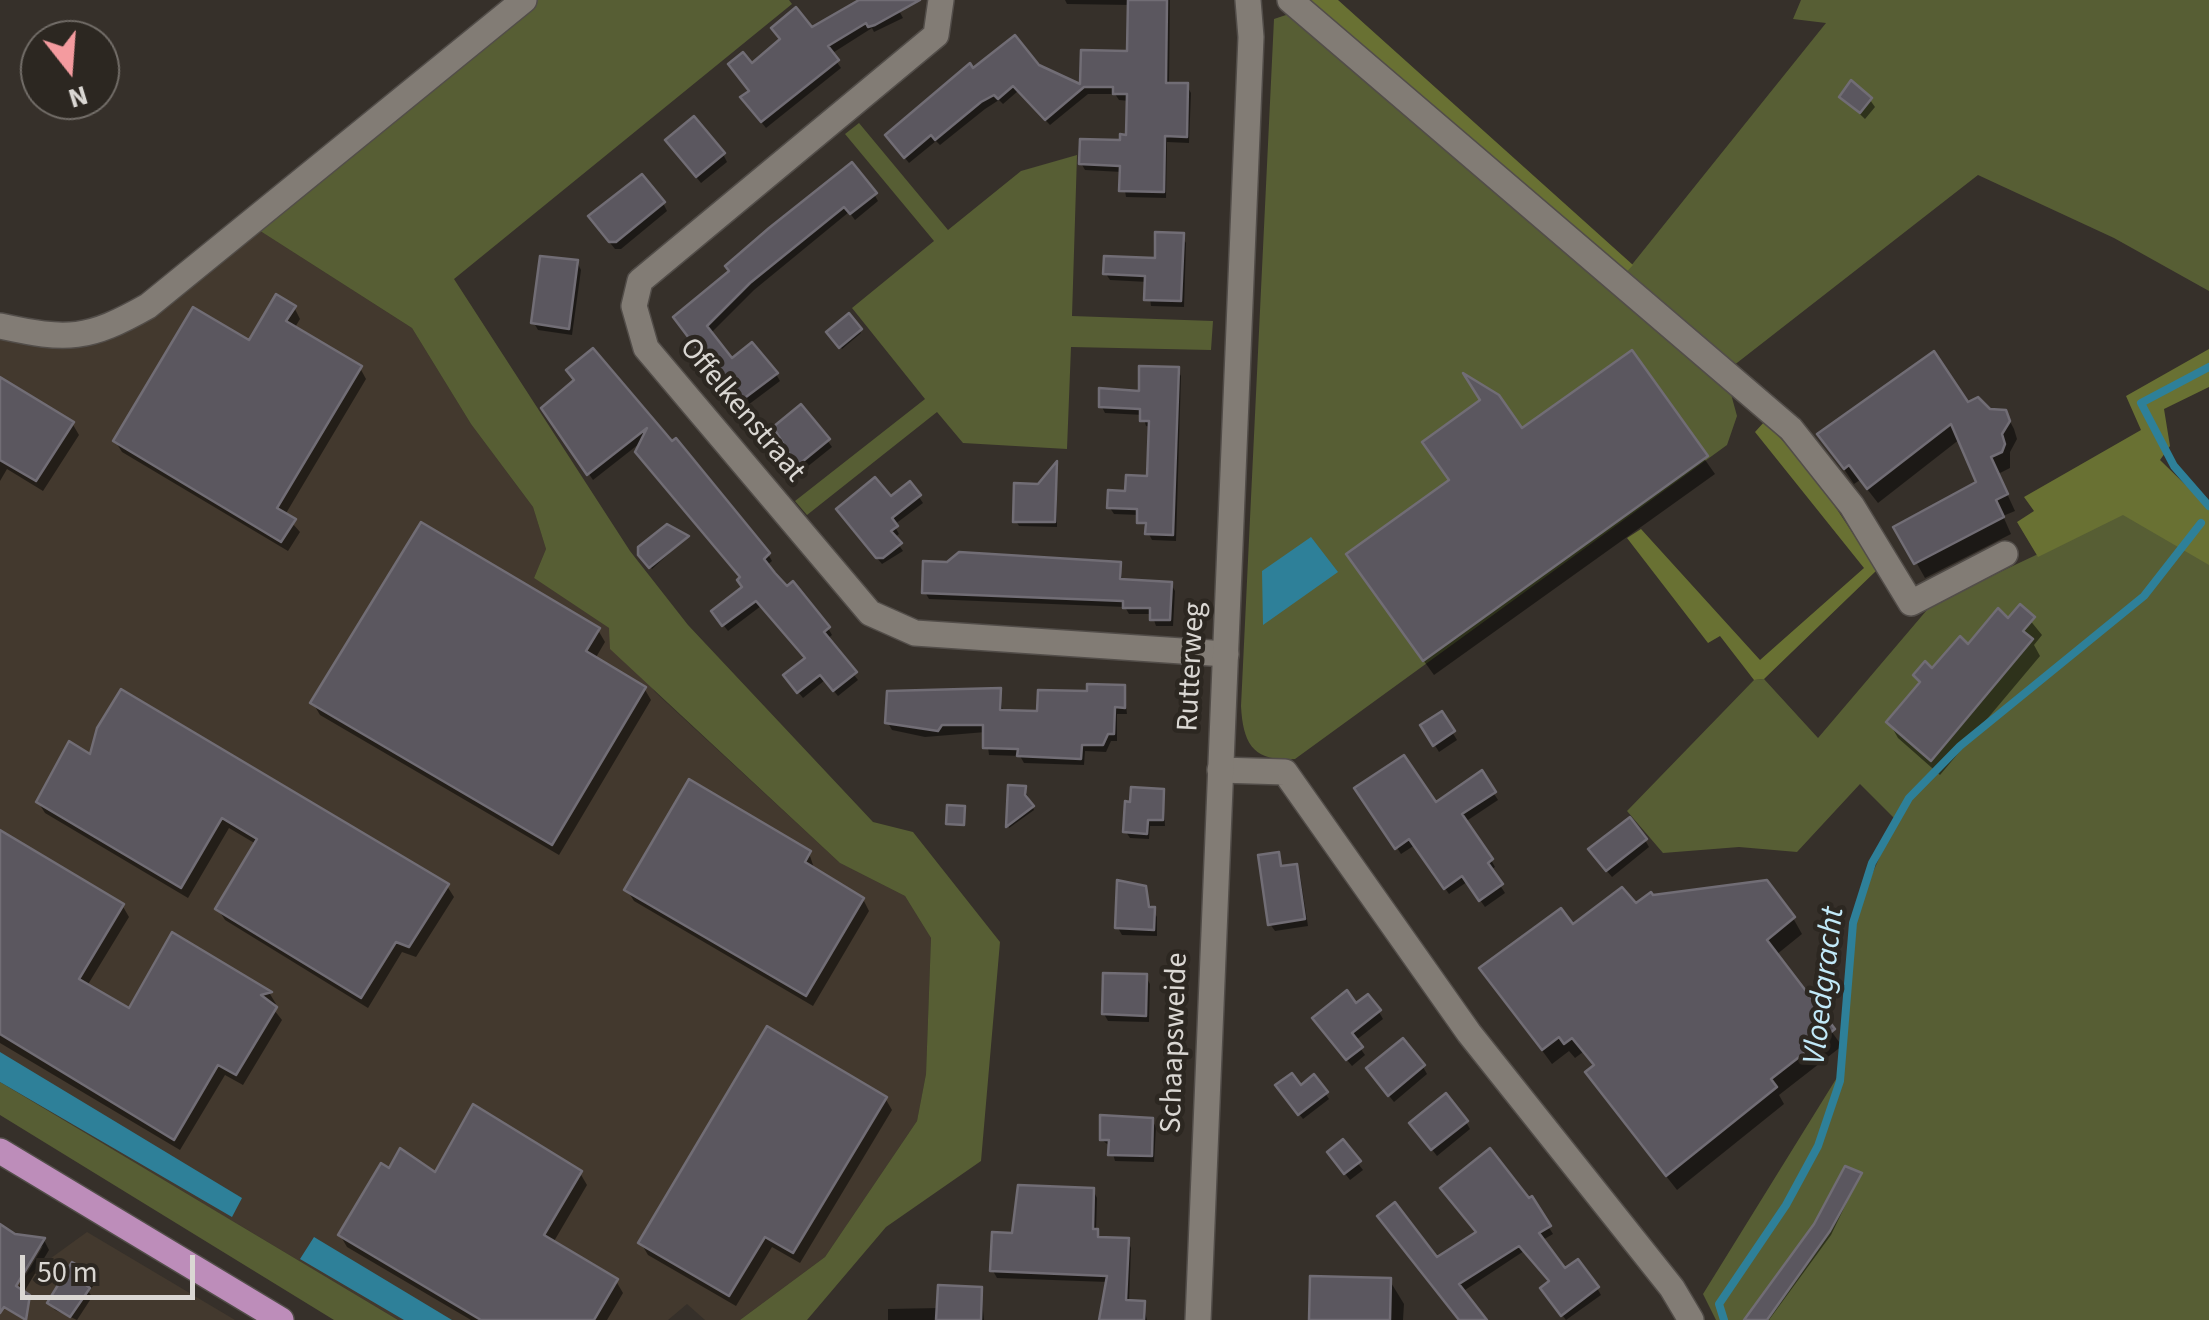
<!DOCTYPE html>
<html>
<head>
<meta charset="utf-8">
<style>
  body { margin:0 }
  #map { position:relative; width:2209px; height:1320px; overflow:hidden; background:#36302a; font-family:"Source Sans 3",sans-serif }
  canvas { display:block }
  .north { position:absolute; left:20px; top:20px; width:100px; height:100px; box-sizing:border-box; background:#2c2721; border:2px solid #726d68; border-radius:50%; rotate:163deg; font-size:28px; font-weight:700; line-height:40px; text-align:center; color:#dad7d3 }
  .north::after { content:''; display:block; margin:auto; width:35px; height:45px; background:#f49b9f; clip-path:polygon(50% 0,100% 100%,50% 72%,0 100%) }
  .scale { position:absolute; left:20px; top:1255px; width:175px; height:45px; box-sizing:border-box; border:5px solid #dad7d3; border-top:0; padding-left:12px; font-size:30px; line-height:35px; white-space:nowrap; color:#dad7d3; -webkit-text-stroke:8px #2c2721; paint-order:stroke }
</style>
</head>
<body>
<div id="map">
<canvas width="2209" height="1320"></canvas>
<div class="north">N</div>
<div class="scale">50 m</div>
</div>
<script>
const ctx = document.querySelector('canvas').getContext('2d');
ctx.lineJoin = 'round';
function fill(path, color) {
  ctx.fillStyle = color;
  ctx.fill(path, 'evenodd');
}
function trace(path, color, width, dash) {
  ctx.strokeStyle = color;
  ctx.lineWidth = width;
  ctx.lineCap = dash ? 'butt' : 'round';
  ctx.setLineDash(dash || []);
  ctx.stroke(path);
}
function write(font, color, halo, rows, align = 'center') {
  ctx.font = font + ' "Source Sans 3",sans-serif';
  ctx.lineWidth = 9;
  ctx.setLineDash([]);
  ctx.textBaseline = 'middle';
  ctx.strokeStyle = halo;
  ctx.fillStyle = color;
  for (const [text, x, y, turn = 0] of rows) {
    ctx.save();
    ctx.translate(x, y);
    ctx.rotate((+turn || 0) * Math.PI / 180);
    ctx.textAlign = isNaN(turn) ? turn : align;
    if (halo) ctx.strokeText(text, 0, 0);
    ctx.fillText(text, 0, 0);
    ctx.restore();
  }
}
fill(new Path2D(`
  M 254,227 L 412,328 L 471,424 L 533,507 L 546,549 L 534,578 L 609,628 L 655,692 L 840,863 L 905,896 L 931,938 L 926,1074 L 917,1121 L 825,1257 L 740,1320 L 705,1320 L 687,1304 L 668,1320 L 398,1320 L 0,1082 L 0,333 L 76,341 Z
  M 87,1232 L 235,1320 L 0,1320 L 0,1295 Z`), '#43392e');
fill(new Path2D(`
  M 532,0 L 789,0 L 792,4 L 454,279 L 630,551 L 688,625 L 873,822 L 913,832 L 1000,942 L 981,1161 L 886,1227 L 807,1320 L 740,1320 L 825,1257 L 917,1121 L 926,1074 L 931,938 L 905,896 L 840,863 L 610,649 L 609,628 L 534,578 L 546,549 L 533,507 L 471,424 L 412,328 L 254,227 Z
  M 1801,0 L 2209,0 L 2209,291 L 2114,238 L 1978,175 L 1733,366 L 1622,277 L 1826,23 L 1793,19 Z
  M 1289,14 L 1728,383 L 1737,416 L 1727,445 L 1295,759 C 1254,762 1243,745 1241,706 L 1274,19 Z
  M 859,123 L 948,230 L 1021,171 L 1077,155 L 1072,316 L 1213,321 L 1211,350 L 1071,347 L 1067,449 L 963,443 L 937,412 L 807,515 L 795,501 L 925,399 L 852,308 L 934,241 L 845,134 Z
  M 2123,514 L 2209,563 L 2209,1320 L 1716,1320 L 1703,1294 L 1841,1071 L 1858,906 L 1896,820 L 1860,784 L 1797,852 L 1739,847 L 1663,853 L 1627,811 L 1754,680 L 1764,679 L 1818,738 L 1932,604 Z
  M 0,1082 L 398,1320 L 334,1320 L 0,1115 Z`), '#575e34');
fill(new Path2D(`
  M 1303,0 L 1338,0 L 1633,265 L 1622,277 Z
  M 2209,349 L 2209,387 L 2164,409 L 2170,446 L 2160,460 L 2202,501 L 2209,500 L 2209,565 L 2123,515 L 2038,557 L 2017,522 L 2034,511 L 2024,497 L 2141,430 L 2126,396 Z
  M 1765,421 L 1817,479 L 1877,570 L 1764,679 L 1754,680 L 1720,636 L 1708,643 L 1627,538 L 1641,529 L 1760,660 L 1864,568 L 1755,432 Z`), '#697133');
fill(new Path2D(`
  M 1311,537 L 1338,572 L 1263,625 L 1262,571 Z
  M 0,1052 L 242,1198 L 232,1217 L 0,1082 Z
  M 314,1237 L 452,1320 L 404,1320 L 300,1259 Z`), '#2e8099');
fill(new Path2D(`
  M 857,0 L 893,0 L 903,18 L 874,32 L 872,28 L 831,54 L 841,68 L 766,128 L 747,104 L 754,102 L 752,66 L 858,3 Z
  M 1065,0 L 1170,0 L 1169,85 L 1187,86 L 1191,93 L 1189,143 L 1167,142 L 1166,198 L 1126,197 L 1122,172 L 1085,170 L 1081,163 L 1129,137 L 1129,101 L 1119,100 L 1115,94 L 1088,94 L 1050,125 L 1018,91 L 1003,104 L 999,100 L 985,109 L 940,145 L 936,141 L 909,163 L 892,142 L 973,71 L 1038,67 L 1083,88 L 1130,54 L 1130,5 L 1067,4 Z
  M 1842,97 L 1870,100 L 1875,107 L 1865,119 Z
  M 672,147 L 723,154 L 727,162 L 701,183 Z
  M 874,194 L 878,201 L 855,220 L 849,212 L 754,290 L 710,334 L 732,362 L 776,374 L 780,381 L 744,408 L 680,324 L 770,230 Z
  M 663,203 L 667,211 L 621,249 L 615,249 L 595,224 Z
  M 1182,236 L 1186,243 L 1184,307 L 1151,306 L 1148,282 L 1110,280 L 1106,274 L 1157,260 Z
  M 577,262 L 581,270 L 572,335 L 538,330 L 534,323 Z
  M 294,307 L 300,319 L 294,329 L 360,368 L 366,379 L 285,515 L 300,532 L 288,551 L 122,452 L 115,441 Z
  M 849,316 L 861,333 L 842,349 L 829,333 Z
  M 592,352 L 768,554 L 772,561 L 766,566 L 828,628 L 832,635 L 826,640 L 858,680 L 838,696 L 825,680 L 803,698 L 790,682 L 808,659 L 761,606 L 728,631 L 718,618 L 744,588 L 742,579 L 644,440 L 593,480 L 548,415 L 577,381 Z
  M 1631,354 L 1715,474 L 1434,675 L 1359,571 L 1451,482 Z
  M 1177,369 L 1181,376 L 1176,541 L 1152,540 L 1139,515 L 1114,514 L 1110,508 L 1150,478 L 1151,427 L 1146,426 L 1143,415 L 1105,413 L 1102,407 L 1141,394 Z
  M 0,380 L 72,423 L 79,435 L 43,491 L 7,469 L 0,481 Z
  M 1967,406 L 2005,412 L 2014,429 L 2017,439 L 2010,452 L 2010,468 L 1998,474 L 2015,511 L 2003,516 L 2011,534 L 1925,578 L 1897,528 L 1980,483 L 1960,439 L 1878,503 L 1860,480 L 1854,484 L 1821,435 Z
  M 827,440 L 832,447 L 802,471 L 787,451 Z
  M 1057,466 L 1057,527 L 1019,526 L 1016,521 Z
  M 910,484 L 923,503 L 894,525 L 899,534 L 894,538 L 903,551 L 882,564 L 842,516 L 890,499 Z
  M 687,537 L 652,569 L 642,558 Z
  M 960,555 L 1119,564 L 1123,582 L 1171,584 L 1175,591 L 1173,626 L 1156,626 L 1152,614 L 1129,614 L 1125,607 L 929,599 L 925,592 Z
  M 2020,608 L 2042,635 L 2034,645 L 2040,656 L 1940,775 L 1898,738 L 1889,722 L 1932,672 L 2008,621 Z
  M 598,630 L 605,642 L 595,659 L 644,688 L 651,700 L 559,855 L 320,715 L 313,703 Z
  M 1124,688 L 1127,714 L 1117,714 L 1117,741 L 1111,741 L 1106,752 L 1085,751 L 1084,765 L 1024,763 L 1020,756 L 989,755 L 986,732 L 925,737 L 892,730 L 888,723 L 999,691 L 1003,712 L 1040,714 L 1040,692 Z
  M 1441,714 L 1457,740 L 1439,752 L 1423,726 Z
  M 92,757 L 447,886 L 454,897 L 416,957 L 402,952 L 368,1008 L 225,920 L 218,909 L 256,844 L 229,828 L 188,898 L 45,813 L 38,802 Z
  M 1481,774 L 1498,800 L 1465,822 L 1491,860 L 1495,867 L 1490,870 L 1505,893 L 1485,907 L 1467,882 L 1449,894 L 1415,845 L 1401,854 L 1358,788 L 1435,805 Z
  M 1010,787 L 1024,788 L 1034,810 L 1009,828 Z
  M 1163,791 L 1165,826 L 1150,826 L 1149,839 L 1130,838 L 1126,832 Z
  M 0,831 L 122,905 L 129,917 L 87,986 L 130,1012 L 173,936 L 270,994 L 276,1004 L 271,1006 L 282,1020 L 243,1085 L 225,1075 L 180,1150 L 0,1043 Z
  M 1645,840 L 1649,847 L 1612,877 L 1595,857 Z
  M 809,853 L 814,868 L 863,899 L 869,911 L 813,1006 L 634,901 L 627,890 Z
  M 1278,854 L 1283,869 L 1296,867 L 1300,874 L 1308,926 L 1275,931 L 1270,924 Z
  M 1120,883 L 1139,884 L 1157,917 L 1157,936 L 1122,935 L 1118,928 Z
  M 1635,907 L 1793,918 L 1802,934 L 1776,955 L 1842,1046 L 1779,1095 L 1784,1104 L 1677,1190 L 1597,1088 L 1588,1073 L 1595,1067 L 1583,1052 L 1575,1058 L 1569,1051 L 1552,1064 L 1482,969 L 1573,928 Z
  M 1146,977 L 1150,984 L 1149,1022 L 1108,1021 L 1104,1014 Z
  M 1356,1007 L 1379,1012 L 1383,1019 L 1355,1041 L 1365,1055 L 1352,1066 L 1319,1026 Z
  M 1423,1067 L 1427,1074 L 1394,1102 L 1373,1076 Z
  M 1300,1088 L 1325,1093 L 1329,1099 L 1303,1119 L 1282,1092 Z
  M 885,1098 L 892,1110 L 800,1263 L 772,1247 L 736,1306 L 648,1255 L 641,1243 Z
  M 1152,1120 L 1156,1127 L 1154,1162 L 1115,1161 L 1111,1147 L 1102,1140 Z
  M 1466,1122 L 1470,1129 L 1437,1156 L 1417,1130 Z
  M 1342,1143 L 1363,1170 L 1350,1180 L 1334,1159 Z
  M 390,1171 L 436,1175 L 580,1173 L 587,1185 L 553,1243 L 616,1281 L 623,1293 L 607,1320 L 471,1320 L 347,1247 L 340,1235 Z
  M 1860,1175 L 1831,1235 L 1769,1320 L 1747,1320 Z
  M 1093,1190 L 1097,1198 L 1096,1230 L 1101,1239 L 1127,1240 L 1131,1248 L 1129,1303 L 1143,1304 L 1147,1320 L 1101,1320 L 1108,1282 L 997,1278 L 993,1271 L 1014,1236 Z
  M 1531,1199 L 1553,1234 L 1541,1241 L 1565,1272 L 1597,1288 L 1601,1295 L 1566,1320 L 1547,1295 L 1551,1283 L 1524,1251 L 1462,1292 L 1483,1320 L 1460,1320 L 1437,1260 Z
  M 0,1228 L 14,1237 L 44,1240 L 49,1250 L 24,1292 L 18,1288 L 43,1246 L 0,1275 Z
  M 91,1276 L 95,1283 L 89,1292 L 92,1297 L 77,1320 L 55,1310 L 50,1303 Z
  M 1390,1281 L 1404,1304 L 1403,1320 L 1311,1320 Z
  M 981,1289 L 984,1320 L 888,1320 L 888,1309 L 939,1308 Z`), '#0007');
trace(new Path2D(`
  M 2209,367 L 2141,403 L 2174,466 L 2209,506
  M 1724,1320 L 1719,1304 L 1786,1205 L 1818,1146 L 1840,1081 L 1853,923 L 1872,863 L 1909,798 L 1960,746 L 2144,596 L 2201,523`), '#2e8099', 8);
const building = new Path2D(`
  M 859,0 L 920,0 L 875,25 L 868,27 L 866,23 L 828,46 L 839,60 L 761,122 L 740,97 L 749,91 L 728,64 L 743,52 L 752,63 L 780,39 L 771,28 L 796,7 L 812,27 Z
  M 1128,0 L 1167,0 L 1166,83 L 1188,83 L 1187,137 L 1165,136 L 1164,192 L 1119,191 L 1120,166 L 1079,164 L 1080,139 L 1120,140 L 1120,134 L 1126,135 L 1127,94 L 1113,94 L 1113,87 L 1084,87 L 1045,120 L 1013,86 L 998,99 L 994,95 L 981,102 L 935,140 L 931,135 L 904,158 L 885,135 L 970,63 L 973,68 L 1015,35 L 1039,65 L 1080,84 L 1081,50 L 1127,51 Z
  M 1851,80 L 1872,98 L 1860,113 L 1839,97 Z
  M 694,116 L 725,153 L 696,177 L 665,140 Z
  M 852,162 L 877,193 L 850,214 L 844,207 L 750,283 L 707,326 L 732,358 L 752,342 L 778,373 L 738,403 L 673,317 L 729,271 L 725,266 L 769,228 Z
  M 642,174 L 665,202 L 616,242 L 609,242 L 588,216 Z
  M 1155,232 L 1184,233 L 1181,301 L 1144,300 L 1145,276 L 1103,274 L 1104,256 L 1155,258 Z
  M 540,256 L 578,260 L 569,329 L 531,323 Z
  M 276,294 L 296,306 L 286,321 L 362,366 L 277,508 L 296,519 L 281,542 L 113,441 L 193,307 L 249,340 Z
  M 849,313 L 862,329 L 839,348 L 826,332 Z
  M 593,348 L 672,441 L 676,438 L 770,553 L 764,559 L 775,573 L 787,586 L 793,581 L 830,627 L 824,632 L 857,672 L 833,691 L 820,675 L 797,693 L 783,675 L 805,658 L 756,601 L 722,626 L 711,611 L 742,587 L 737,580 L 740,577 L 635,452 L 647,428 L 587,475 L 541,408 L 574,380 L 566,370 Z
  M 1632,350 L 1708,456 L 1423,661 L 1346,554 L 1449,480 L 1422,442 L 1480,400 L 1463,373 L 1499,395 L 1522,428 Z
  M 1934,351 L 1968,402 L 1978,397 L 1990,409 L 2006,410 L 2010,421 L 2002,434 L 2005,444 L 2002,452 L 1991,457 L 2008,494 L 1996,500 L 2004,517 L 1914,564 L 1893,527 L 1976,482 L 1951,424 L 1867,489 L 1849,465 L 1844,469 L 1817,434 Z
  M 1139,366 L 1179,367 L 1173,535 L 1145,534 L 1146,523 L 1137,523 L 1137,509 L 1107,508 L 1108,490 L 1125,491 L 1126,475 L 1147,476 L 1149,421 L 1140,421 L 1140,409 L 1099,407 L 1099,388 L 1139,391 Z
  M 0,377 L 74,422 L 36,481 L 0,460 Z
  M 801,404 L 830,439 L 797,466 L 773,427 Z
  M 1057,461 L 1055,522 L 1013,522 L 1014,483 L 1038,484 Z
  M 875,477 L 891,496 L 910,481 L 921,495 L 892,518 L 898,526 L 891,531 L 902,543 L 883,558 L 876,558 L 836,509 Z
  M 421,522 L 600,628 L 586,651 L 646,687 L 552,845 L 310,703 Z
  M 667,524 L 689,536 L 649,568 L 638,555 L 638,547 Z
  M 959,552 L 1121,562 L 1120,579 L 1172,582 L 1170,620 L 1150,620 L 1150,608 L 1123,608 L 1123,601 L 922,593 L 923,561 L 947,562 Z
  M 2020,604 L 2035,617 L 2023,631 L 2033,639 L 1931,761 L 1886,722 L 1920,682 L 1913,675 L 1925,661 L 1932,668 L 1960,636 L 1968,644 L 1998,608 L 2008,618 Z
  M 1087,684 L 1125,685 L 1125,708 L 1115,707 L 1114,734 L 1108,734 L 1103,745 L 1082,745 L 1081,759 L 1017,756 L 1018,749 L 983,748 L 983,725 L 942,725 L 938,731 L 885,723 L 887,691 L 1001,688 L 1000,710 L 1037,711 L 1038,690 L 1087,691 Z
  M 121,689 L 449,884 L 409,947 L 396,942 L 361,998 L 215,909 L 257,839 L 222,818 L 181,888 L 36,802 L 69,741 L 90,754 L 97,728 Z
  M 1442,711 L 1455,731 L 1433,746 L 1420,725 Z
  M 1404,755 L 1436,802 L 1482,770 L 1496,792 L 1462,814 L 1493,859 L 1488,863 L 1503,884 L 1479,901 L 1462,876 L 1444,889 L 1409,839 L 1395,849 L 1354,788 Z
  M 689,779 L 811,851 L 805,862 L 864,898 L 806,996 L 624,890 Z
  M 1008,785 L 1026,786 L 1025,795 L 1034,806 L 1006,827 Z
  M 1131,787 L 1164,789 L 1163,820 L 1148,820 L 1147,834 L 1123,832 L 1125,801 L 1130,802 Z
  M 947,805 L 965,806 L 964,825 L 946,824 Z
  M 1630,817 L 1647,839 L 1606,871 L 1588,849 Z
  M 0,830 L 124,904 L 79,979 L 129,1008 L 172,932 L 272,992 L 261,995 L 277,1007 L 236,1075 L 218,1065 L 174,1140 L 0,1034 Z
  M 1279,852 L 1281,866 L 1297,864 L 1305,919 L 1268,925 L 1258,855 Z
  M 1117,880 L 1146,886 L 1149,907 L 1155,907 L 1154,930 L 1115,928 Z
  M 1767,880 L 1795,917 L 1767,940 L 1835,1029 L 1771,1079 L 1777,1087 L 1666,1176 L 1585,1072 L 1594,1065 L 1572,1038 L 1564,1044 L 1559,1037 L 1542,1050 L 1479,968 L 1561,908 L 1573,924 L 1622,887 L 1636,903 L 1651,892 L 1653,895 Z
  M 1103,973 L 1147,974 L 1146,1016 L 1102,1014 Z
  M 1347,990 L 1356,1003 L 1368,994 L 1381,1010 L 1352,1033 L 1363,1047 L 1346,1060 L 1312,1018 Z
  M 767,1026 L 887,1097 L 793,1253 L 765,1237 L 729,1296 L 638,1243 Z
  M 1403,1038 L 1425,1065 L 1388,1096 L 1366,1068 Z
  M 1292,1073 L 1301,1085 L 1314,1074 L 1328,1092 L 1298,1115 L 1275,1085 Z
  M 1446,1093 L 1468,1121 L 1431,1150 L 1409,1123 Z
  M 473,1104 L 582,1171 L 544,1235 L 618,1279 L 594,1320 L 481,1320 L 338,1235 L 381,1163 L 389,1168 L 400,1148 L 435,1172 Z
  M 1100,1115 L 1153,1118 L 1152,1156 L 1108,1155 L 1109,1140 L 1100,1140 Z
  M 1343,1139 L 1361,1161 L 1344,1174 L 1327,1152 Z
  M 1490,1148 L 1529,1198 L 1532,1196 L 1551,1226 L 1539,1233 L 1565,1268 L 1578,1259 L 1599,1287 L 1561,1316 L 1540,1288 L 1549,1281 L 1519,1246 L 1459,1284 L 1487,1320 L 1459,1320 L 1377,1216 L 1395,1202 L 1437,1257 L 1476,1232 L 1440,1188 Z
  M 1845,1166 L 1862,1173 L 1830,1231 L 1767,1320 L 1744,1320 L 1814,1224 Z
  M 1018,1185 L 1094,1188 L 1093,1229 L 1098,1229 L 1098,1237 L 1129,1238 L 1126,1300 L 1145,1301 L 1144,1320 L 1099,1320 L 1107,1276 L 990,1271 L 992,1232 L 1012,1233 Z
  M 0,1224 L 15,1234 L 45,1238 L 16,1286 L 30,1295 L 26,1320 L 4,1307 L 0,1313 Z
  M 72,1262 L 93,1274 L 86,1285 L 90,1288 L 70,1317 L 47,1303 Z
  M 1310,1276 L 1391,1278 L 1390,1320 L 1309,1320 Z
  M 938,1285 L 982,1287 L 981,1320 L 936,1320 Z`);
fill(building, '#5b575f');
trace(building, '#716d75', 2.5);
const street = new Path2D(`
  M 941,0 L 936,35 L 640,281 L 634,306 L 646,348 L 870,613 L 915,633 L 1226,654
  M 1290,0 L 1791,429 L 1852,506 L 1911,603 L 2005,554
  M 0,326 C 68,341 88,340 148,306 L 524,0
  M 1220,770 L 1285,772 L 1469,1033 L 1672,1288 L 1691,1320`);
const secondary = new Path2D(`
  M 1198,1320 L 1251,37 L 1248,0`);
const primary = new Path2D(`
  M 0,1151 L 281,1320`);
trace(street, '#524d49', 28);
trace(secondary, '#524d49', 28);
trace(primary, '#524d49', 28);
trace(street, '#827c75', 25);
trace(secondary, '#827c75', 25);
trace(primary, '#bd8dba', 25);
write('30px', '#dad7d3', '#2c2721', [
  ["Offelkenstraat",741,411,50],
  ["Rutterweg",1193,667,-87],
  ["Schaapsweide",1176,1043,-88]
]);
write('italic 32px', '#c2eaf9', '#2c2721', [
  ["Vloedgracht",1826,986,-83]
]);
</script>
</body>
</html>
